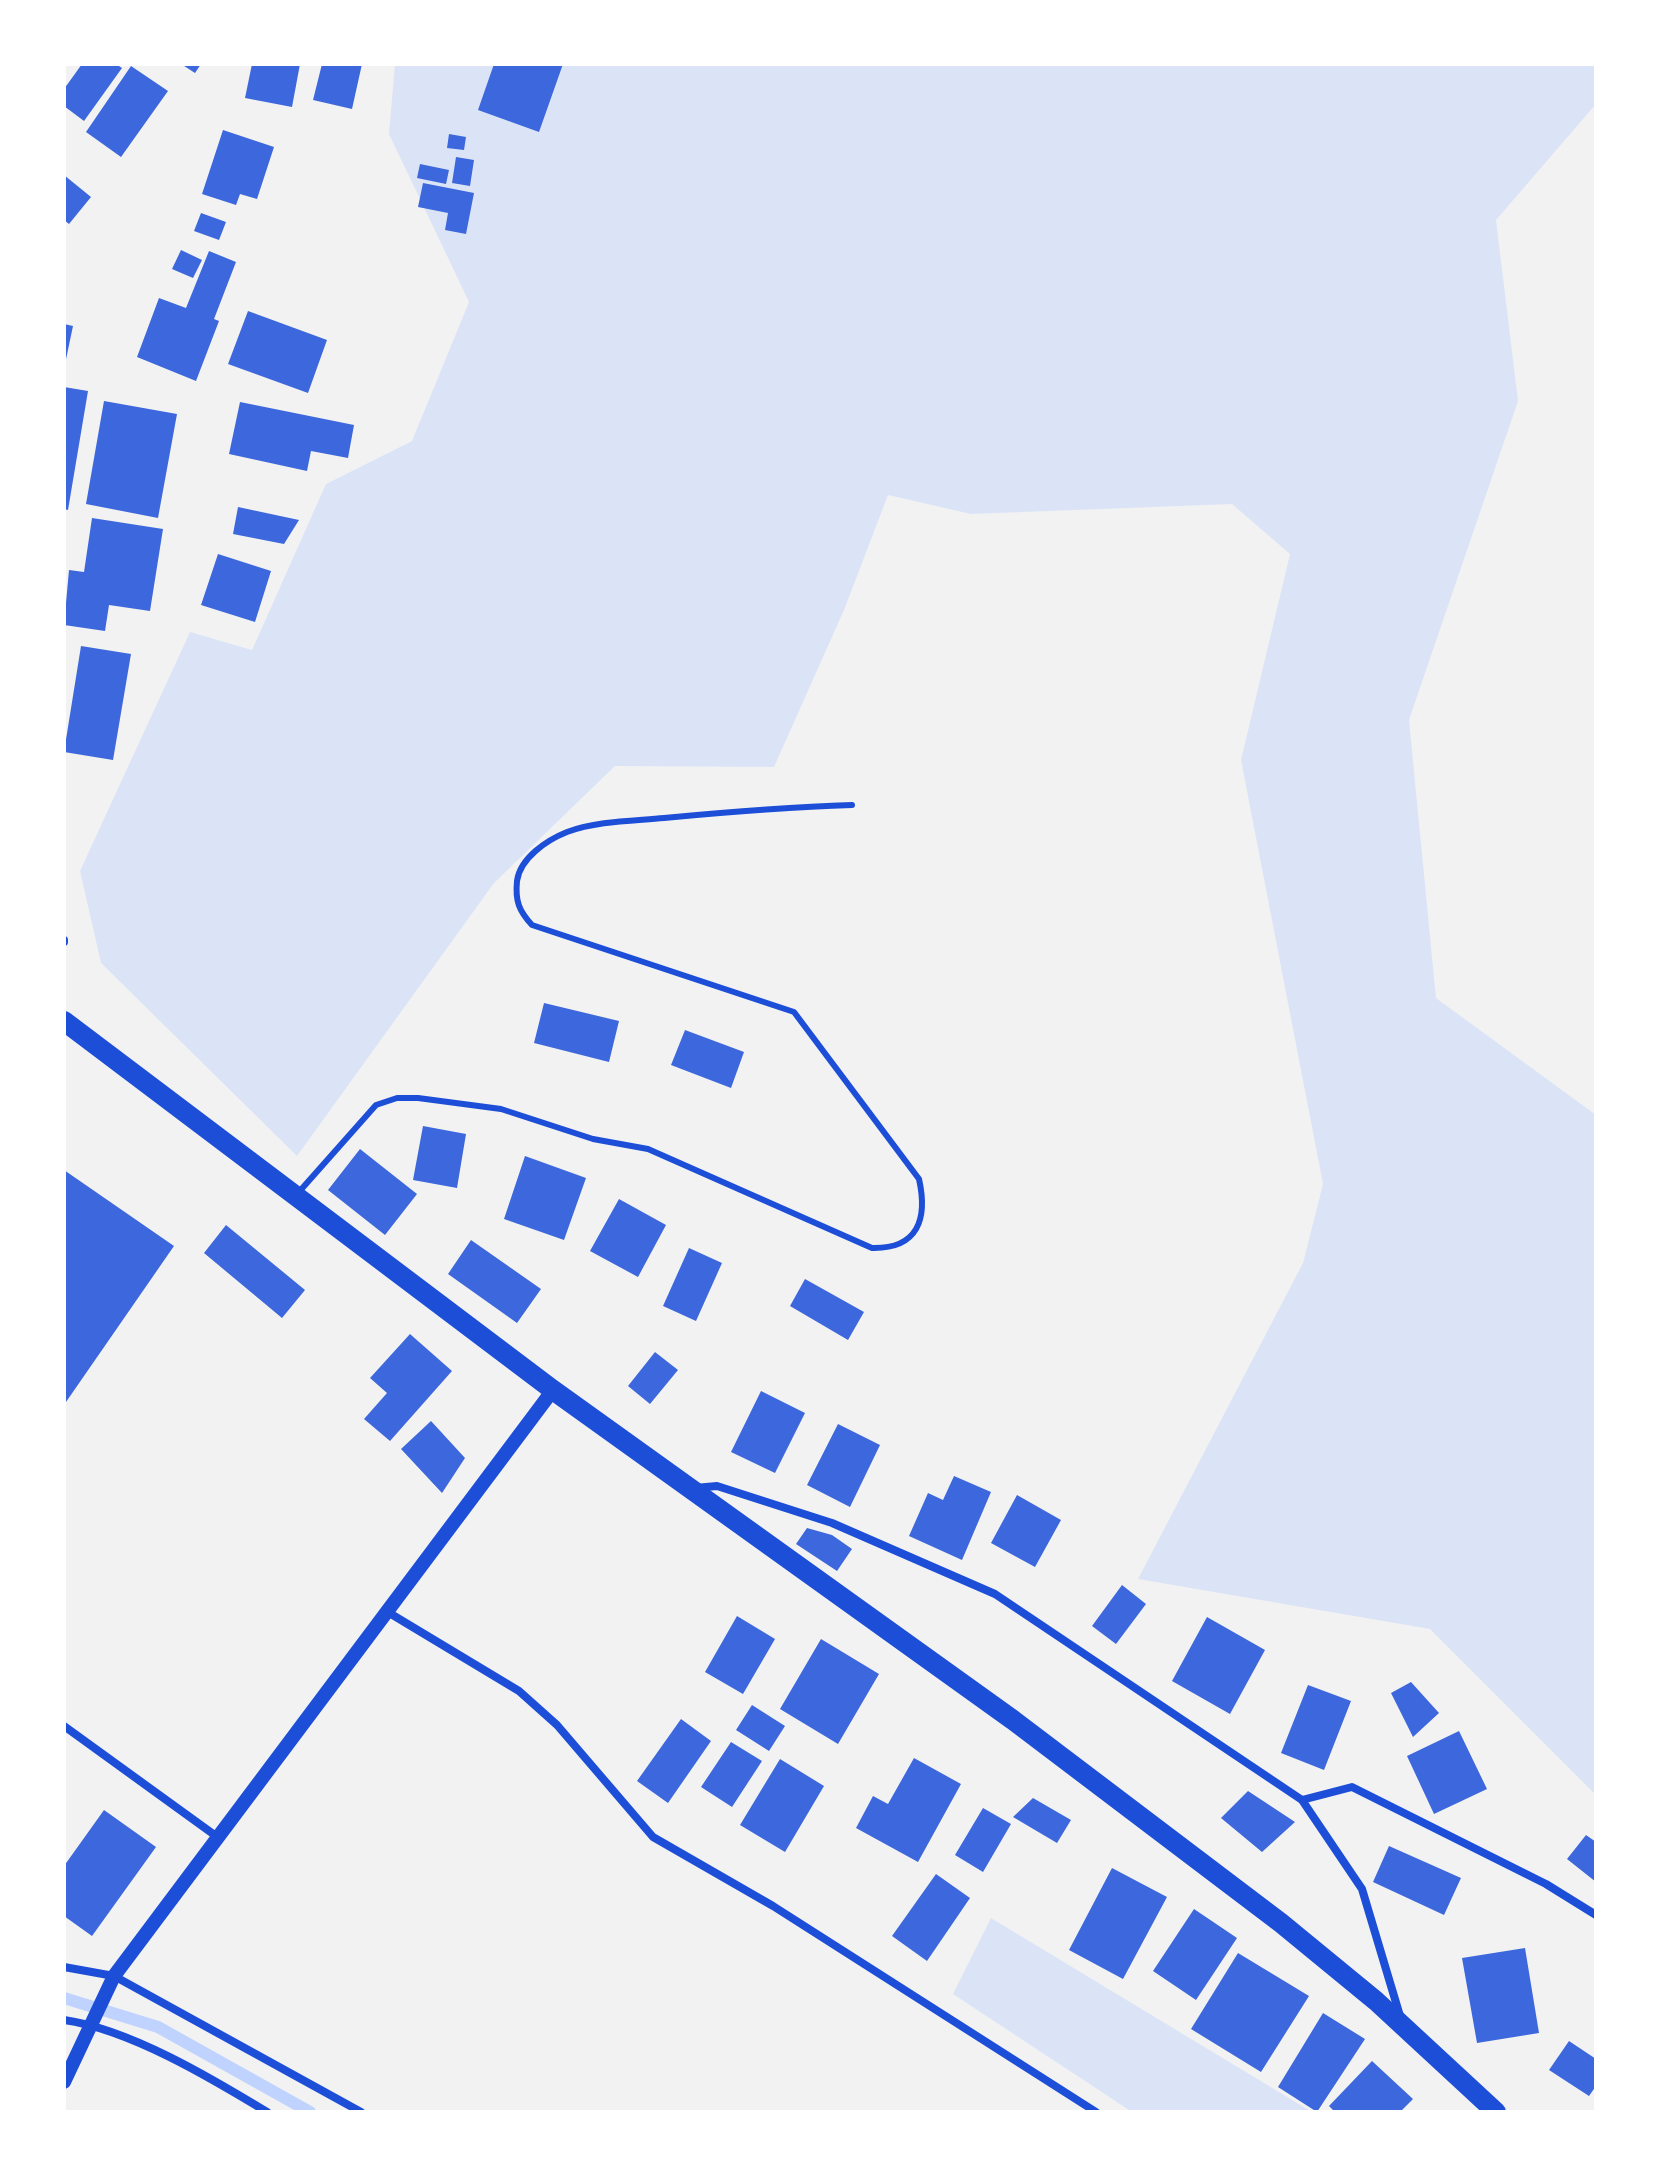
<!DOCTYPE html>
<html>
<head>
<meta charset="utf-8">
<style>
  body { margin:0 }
  #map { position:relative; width:1660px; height:2176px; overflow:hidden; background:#f2f2f2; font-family:Cabin,sans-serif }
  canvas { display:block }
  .frame { position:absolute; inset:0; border:66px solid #fff; pointer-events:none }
</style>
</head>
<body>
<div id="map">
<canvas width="1660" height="2176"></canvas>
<div class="frame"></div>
</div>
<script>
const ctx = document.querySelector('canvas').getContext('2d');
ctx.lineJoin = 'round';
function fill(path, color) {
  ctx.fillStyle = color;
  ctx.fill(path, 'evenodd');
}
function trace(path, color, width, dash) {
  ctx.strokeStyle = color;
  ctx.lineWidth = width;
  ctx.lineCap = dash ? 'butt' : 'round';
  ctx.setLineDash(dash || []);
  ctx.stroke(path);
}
fill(new Path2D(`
  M 395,64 L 1596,64 L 1596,104 L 1496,220 L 1518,401 L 1409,720 L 1436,998 L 1596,1115 L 1596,1795 L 1430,1629 L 1138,1579 L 1303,1263 L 1323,1184 L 1241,760 L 1290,554 L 1232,504 L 971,514 L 888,495 L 844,610 L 774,767 L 615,766 L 494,883 L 297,1156 L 101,963 L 80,871 L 190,632 L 252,650 L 326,484 L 412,441 L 469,302 L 389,134 Z
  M 991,1918 L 1312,2112 L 1132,2112 L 953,1994 Z`), '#dbe4f7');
trace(new Path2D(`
  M 64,1998 L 158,2027 L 310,2112`), '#bfd3fe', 12);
fill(new Path2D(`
  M 82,64 L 116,64 L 122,68 L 84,121 L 64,106 L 64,89 Z
  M 181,64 L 201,64 L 195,73 Z
  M 252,64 L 300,64 L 292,107 L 245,98 Z
  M 322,64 L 362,64 L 352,109 L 313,100 Z
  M 494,64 L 563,64 L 539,132 L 478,110 Z
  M 131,66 L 168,91 L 121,157 L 86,132 Z
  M 223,130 L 274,147 L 257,199 L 240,194 L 236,205 L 202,194 Z
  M 449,134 L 466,137 L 464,150 L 447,148 Z
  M 456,157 L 474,160 L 470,186 L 452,183 Z
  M 420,164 L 449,170 L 446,184 L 417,178 Z
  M 64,175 L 91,197 L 69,224 L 64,220 Z
  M 423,183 L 474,193 L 466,234 L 445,230 L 448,213 L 418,207 Z
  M 201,213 L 226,222 L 219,240 L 194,231 Z
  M 181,250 L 202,260 L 193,278 L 172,269 Z
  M 209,251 L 236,262 L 214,319 L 219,321 L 196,381 L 137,357 L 159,298 L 186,308 Z
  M 248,311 L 327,340 L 308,393 L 228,364 Z
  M 64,324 L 73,326 L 65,364 L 64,364 Z
  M 64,387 L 88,391 L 68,510 L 64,509 Z
  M 104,401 L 177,414 L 158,518 L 86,504 Z
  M 240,402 L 354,425 L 348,458 L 311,451 L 307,471 L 229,454 Z
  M 238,507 L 299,520 L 284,544 L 233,534 Z
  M 92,518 L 163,529 L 150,611 L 109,605 L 105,631 L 64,625 L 69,570 L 84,572 Z
  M 218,554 L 271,571 L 255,622 L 201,605 Z
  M 81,646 L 131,654 L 113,760 L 64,752 Z
  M 544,1003 L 619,1021 L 609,1062 L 534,1043 Z
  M 685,1030 L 744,1052 L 731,1088 L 671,1065 Z
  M 423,1126 L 466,1134 L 457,1188 L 413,1180 Z
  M 360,1149 L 417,1194 L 385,1235 L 328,1190 Z
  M 525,1156 L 586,1178 L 564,1240 L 504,1219 Z
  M 64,1170 L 174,1246 L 66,1402 L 64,1401 Z
  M 619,1199 L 666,1225 L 638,1277 L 590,1251 Z
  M 226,1225 L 305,1290 L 282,1318 L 204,1253 Z
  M 471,1240 L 541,1289 L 517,1323 L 448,1274 Z
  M 689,1248 L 722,1263 L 696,1321 L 663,1306 Z
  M 805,1279 L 864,1312 L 848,1340 L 790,1306 Z
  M 410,1334 L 452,1371 L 390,1441 L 364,1419 L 387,1393 L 370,1378 Z
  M 655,1352 L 678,1370 L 650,1404 L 628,1386 Z
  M 761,1391 L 805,1413 L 775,1473 L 731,1452 Z
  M 431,1421 L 465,1458 L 442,1493 L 401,1449 Z
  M 838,1424 L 880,1445 L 850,1507 L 807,1485 Z
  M 954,1476 L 991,1492 L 962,1560 L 909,1536 L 928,1493 L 943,1500 Z
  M 1017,1495 L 1061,1520 L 1035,1567 L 991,1543 Z
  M 807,1528 L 832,1535 L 852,1549 L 837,1571 L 796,1544 Z
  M 1122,1585 L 1146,1604 L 1116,1644 L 1092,1626 Z
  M 737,1616 L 775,1639 L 743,1694 L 705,1672 Z
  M 1207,1617 L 1265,1650 L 1230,1714 L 1172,1681 Z
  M 821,1639 L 879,1674 L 838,1744 L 780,1709 Z
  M 1411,1682 L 1439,1713 L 1413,1737 L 1391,1693 Z
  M 1308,1685 L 1351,1701 L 1324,1770 L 1281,1753 Z
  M 752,1705 L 785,1726 L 769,1751 L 736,1730 Z
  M 681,1719 L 711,1741 L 668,1803 L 637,1781 Z
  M 1459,1731 L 1487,1789 L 1434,1814 L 1407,1756 Z
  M 731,1742 L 762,1761 L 732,1807 L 701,1787 Z
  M 914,1758 L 961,1784 L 918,1862 L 856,1828 L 873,1796 L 888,1804 Z
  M 780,1759 L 824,1786 L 785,1852 L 740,1825 Z
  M 1248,1791 L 1295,1822 L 1262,1852 L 1221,1818 Z
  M 1033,1798 L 1071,1820 L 1057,1843 L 1013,1817 Z
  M 983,1808 L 1011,1824 L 983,1872 L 955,1855 Z
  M 104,1810 L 156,1847 L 92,1936 L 64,1916 L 64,1866 Z
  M 1586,1835 L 1596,1842 L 1596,1882 L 1567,1859 Z
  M 1389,1846 L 1461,1878 L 1444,1915 L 1373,1882 Z
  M 1112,1868 L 1167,1897 L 1123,1979 L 1069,1950 Z
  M 936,1874 L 970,1898 L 927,1961 L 892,1936 Z
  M 1194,1909 L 1237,1938 L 1196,2000 L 1153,1971 Z
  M 1525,1948 L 1539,2033 L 1477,2043 L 1462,1958 Z
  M 1238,1953 L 1309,1996 L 1261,2072 L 1191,2029 Z
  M 1323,2013 L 1365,2039 L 1317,2112 L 1278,2087 Z
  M 1569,2041 L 1596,2059 L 1596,2086 L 1589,2096 L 1549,2070 Z
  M 1372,2061 L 1413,2099 L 1400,2112 L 1335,2112 L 1329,2106 Z`), '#3d67dc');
trace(new Path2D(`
  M 298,1193 L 376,1105 L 397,1098 L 418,1098 L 501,1109 L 593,1139 L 648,1149 L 872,1248 C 918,1249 928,1219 919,1179 L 794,1012 L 532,925 C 519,911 515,901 517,881 C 520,858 547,840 567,832 C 597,821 632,821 664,818 C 727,812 789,807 852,805`), '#1d4ed8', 6);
trace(new Path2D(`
  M 64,940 L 64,942
  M 695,1488 L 717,1486 L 832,1523 L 995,1594 L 1302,1800 L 1362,1889 L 1400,2016
  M 386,1611 L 519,1691 L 557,1725 L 653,1837 L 773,1906 L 1096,2112
  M 64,1726 L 216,1836
  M 1302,1800 L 1352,1787 L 1546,1884 L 1596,1915
  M 64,1967 L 114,1976 L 361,2112
  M 64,2020 C 129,2029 211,2078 267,2112`), '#1d4ed8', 8);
trace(new Path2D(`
  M 64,2082 L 114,1976 L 553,1390`), '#1d4ed8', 14);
trace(new Path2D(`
  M 64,1021 L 553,1390 L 1013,1720 L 1281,1923 L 1376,2001 L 1496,2112`), '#1d4ed8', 20);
</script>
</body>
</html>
